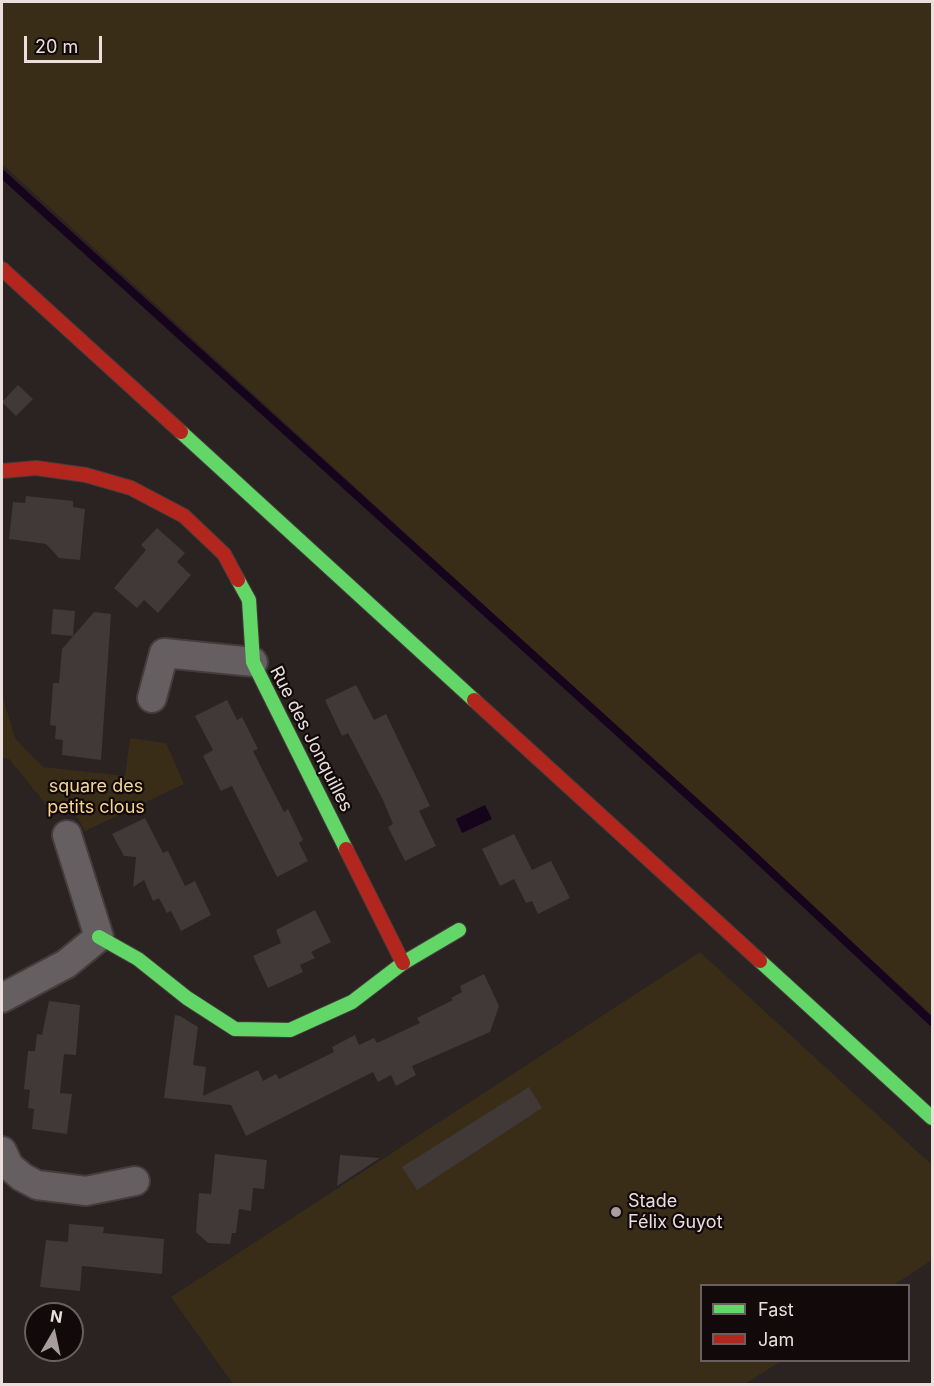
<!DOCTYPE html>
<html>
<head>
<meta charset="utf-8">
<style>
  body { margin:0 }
  #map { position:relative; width:934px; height:1386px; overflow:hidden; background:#2b2222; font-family:Inter,sans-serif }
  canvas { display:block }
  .frame { position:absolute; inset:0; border:3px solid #ebdfde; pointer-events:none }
  .legend { position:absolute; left:700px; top:1284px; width:210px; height:78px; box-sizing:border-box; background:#120a0a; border:2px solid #695f5f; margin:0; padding:8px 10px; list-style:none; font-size:18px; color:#ebdfde }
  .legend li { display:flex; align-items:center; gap:12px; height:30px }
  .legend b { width:30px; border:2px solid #695f5f }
  .north { position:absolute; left:24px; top:1302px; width:60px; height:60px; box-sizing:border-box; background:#120a0a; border:2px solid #695f5f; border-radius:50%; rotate:9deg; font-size:16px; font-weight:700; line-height:24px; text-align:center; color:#ebdfde }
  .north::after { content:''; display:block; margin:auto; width:21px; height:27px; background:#a89d9c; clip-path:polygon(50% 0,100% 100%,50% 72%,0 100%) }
  .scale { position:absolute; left:24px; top:36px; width:78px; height:27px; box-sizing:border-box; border:3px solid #ebdfde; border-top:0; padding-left:8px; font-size:18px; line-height:21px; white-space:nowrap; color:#ebdfde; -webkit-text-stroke:4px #120a0a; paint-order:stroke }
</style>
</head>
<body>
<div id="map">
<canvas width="934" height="1386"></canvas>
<div class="frame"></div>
<ul class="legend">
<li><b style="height:8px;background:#63d668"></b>Fast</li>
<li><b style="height:8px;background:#b3261e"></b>Jam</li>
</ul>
<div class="north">N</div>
<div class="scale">20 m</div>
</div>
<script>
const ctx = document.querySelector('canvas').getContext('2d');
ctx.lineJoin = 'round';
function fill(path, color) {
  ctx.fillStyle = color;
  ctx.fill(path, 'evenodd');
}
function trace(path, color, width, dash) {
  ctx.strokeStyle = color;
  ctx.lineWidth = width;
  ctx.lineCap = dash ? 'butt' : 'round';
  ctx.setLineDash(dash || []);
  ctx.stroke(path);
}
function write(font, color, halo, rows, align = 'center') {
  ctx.font = font + ' Inter,sans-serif';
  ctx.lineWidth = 4.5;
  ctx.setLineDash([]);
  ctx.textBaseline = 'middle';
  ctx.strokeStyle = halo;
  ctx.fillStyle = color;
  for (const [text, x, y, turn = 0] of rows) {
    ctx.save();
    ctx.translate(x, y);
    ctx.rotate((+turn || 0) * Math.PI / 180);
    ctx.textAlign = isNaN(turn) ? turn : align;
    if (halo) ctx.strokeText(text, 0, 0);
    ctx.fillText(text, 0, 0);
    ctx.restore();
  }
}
fill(new Path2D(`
  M 2,2 L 932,2 L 932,1015 L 2,164 Z
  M 2,695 L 15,738 L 43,767 L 125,776 L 130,738 L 166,743 L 184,784 L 85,831 L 75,813 L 48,807 L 9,759 L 2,758 Z
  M 700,952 L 932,1165 L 932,1260 L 894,1285 L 702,1286 L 702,1360 L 781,1361 L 745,1384 L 233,1384 L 171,1297 Z`), '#392d18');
fill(new Path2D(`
  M 485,805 L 492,819 L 462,833 L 456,819 Z`), '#16031c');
trace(new Path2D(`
  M 2,174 L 735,838 L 932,1022`), '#16031c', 8);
fill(new Path2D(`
  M 18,385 L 33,399 L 16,416 L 2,402 Z
  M 26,496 L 73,501 L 73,507 L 85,509 L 80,560 L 59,558 L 46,544 L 9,539 L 13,502 L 25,503 Z
  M 157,528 L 185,553 L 177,562 L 191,575 L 158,613 L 144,600 L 137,608 L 114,588 L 146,550 L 141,545 Z
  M 53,609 L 75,611 L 73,636 L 51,634 Z
  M 94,612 L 111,614 L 101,760 L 62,755 L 63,740 L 55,739 L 56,726 L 50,725 L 53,683 L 59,683 L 62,649 Z
  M 356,685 L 374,720 L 386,714 L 430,806 L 419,811 L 436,846 L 405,861 L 388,827 L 393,824 L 383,800 L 348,733 L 342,736 L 325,700 Z
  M 227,700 L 237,720 L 242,717 L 258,749 L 253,751 L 267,779 L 284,812 L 288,809 L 303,840 L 299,843 L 308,861 L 277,877 L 232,786 L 221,791 L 203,756 L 213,750 L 195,716 Z
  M 145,818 L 163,853 L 168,851 L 185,886 L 195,881 L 211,915 L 181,931 L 171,911 L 167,913 L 159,898 L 153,901 L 144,880 L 133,887 L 136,857 L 124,856 L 112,834 Z
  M 514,834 L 532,870 L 551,861 L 570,898 L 538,914 L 532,901 L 526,903 L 514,879 L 500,886 L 482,849 Z
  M 315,910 L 331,942 L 311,952 L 315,958 L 300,965 L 303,972 L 268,988 L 253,956 L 281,943 L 276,930 Z
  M 484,974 L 499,1006 L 490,1032 L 412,1066 L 416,1075 L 396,1086 L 391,1075 L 378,1082 L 373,1072 L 246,1136 L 231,1105 L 164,1098 L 175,1015 L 180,1016 L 198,1027 L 193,1065 L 206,1067 L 203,1096 L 258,1070 L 263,1081 L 276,1074 L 279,1079 L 334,1052 L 332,1047 L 355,1035 L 359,1045 L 374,1038 L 377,1043 L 420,1023 L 417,1018 L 453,1000 L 451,998 L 462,992 L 460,986 Z
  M 49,1001 L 80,1005 L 76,1055 L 64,1054 L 60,1093 L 72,1094 L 67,1134 L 32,1129 L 34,1109 L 28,1108 L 30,1090 L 24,1089 L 28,1051 L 35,1051 L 37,1034 L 42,1035 Z
  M 529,1087 L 542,1108 L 417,1190 L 402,1167 Z
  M 215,1154 L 267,1160 L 264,1189 L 253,1188 L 251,1211 L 239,1209 L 236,1233 L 232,1233 L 230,1244 L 208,1243 L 196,1232 L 199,1193 L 211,1194 Z
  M 340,1155 L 380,1158 L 337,1186 Z
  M 69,1224 L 104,1227 L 103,1233 L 164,1239 L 162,1274 L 82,1266 L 80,1291 L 40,1287 L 46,1240 L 68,1242 Z`), '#403937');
const street = new Path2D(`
  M 152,698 L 164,653 L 253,662
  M 2,998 L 66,964 L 99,937 L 67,835
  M 2,1151 L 9,1166 L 22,1177 L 37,1185 L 86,1191 L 135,1181`);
const fast = new Path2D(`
  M 181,432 L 474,700
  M 238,580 L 249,600 L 253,662 L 346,849
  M 99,937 L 138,959 L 187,998 L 235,1029 L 290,1030 L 352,1002 L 403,963 L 459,930
  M 760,961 L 932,1118`);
const jam = new Path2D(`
  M 2,269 L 181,432
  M 2,471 L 36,468 L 86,475 L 131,488 L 184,516 L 224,554 L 238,580
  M 474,700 L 760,961
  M 346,849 L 403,963`);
trace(street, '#453d3d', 32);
trace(fast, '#453d3d', 16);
trace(jam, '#453d3d', 16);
trace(street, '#665f62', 28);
trace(fast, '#63d668', 14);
trace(jam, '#b3261e', 14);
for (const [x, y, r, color] of [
  [616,1212,6,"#a89d9c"]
]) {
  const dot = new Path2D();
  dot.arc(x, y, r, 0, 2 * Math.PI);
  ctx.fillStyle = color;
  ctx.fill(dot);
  trace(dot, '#120a0a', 2);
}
write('18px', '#ebdfde', '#120a0a', [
  ["Rue des Jonquilles",311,739,63]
]);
write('18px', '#f8d48e', '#120a0a', [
  ["square des",96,787],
  ["petits clous",96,808]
]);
write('18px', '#ebdfde', '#120a0a', [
  ["Stade",628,1202],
  ["Félix Guyot",628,1223]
], 'left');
</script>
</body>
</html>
